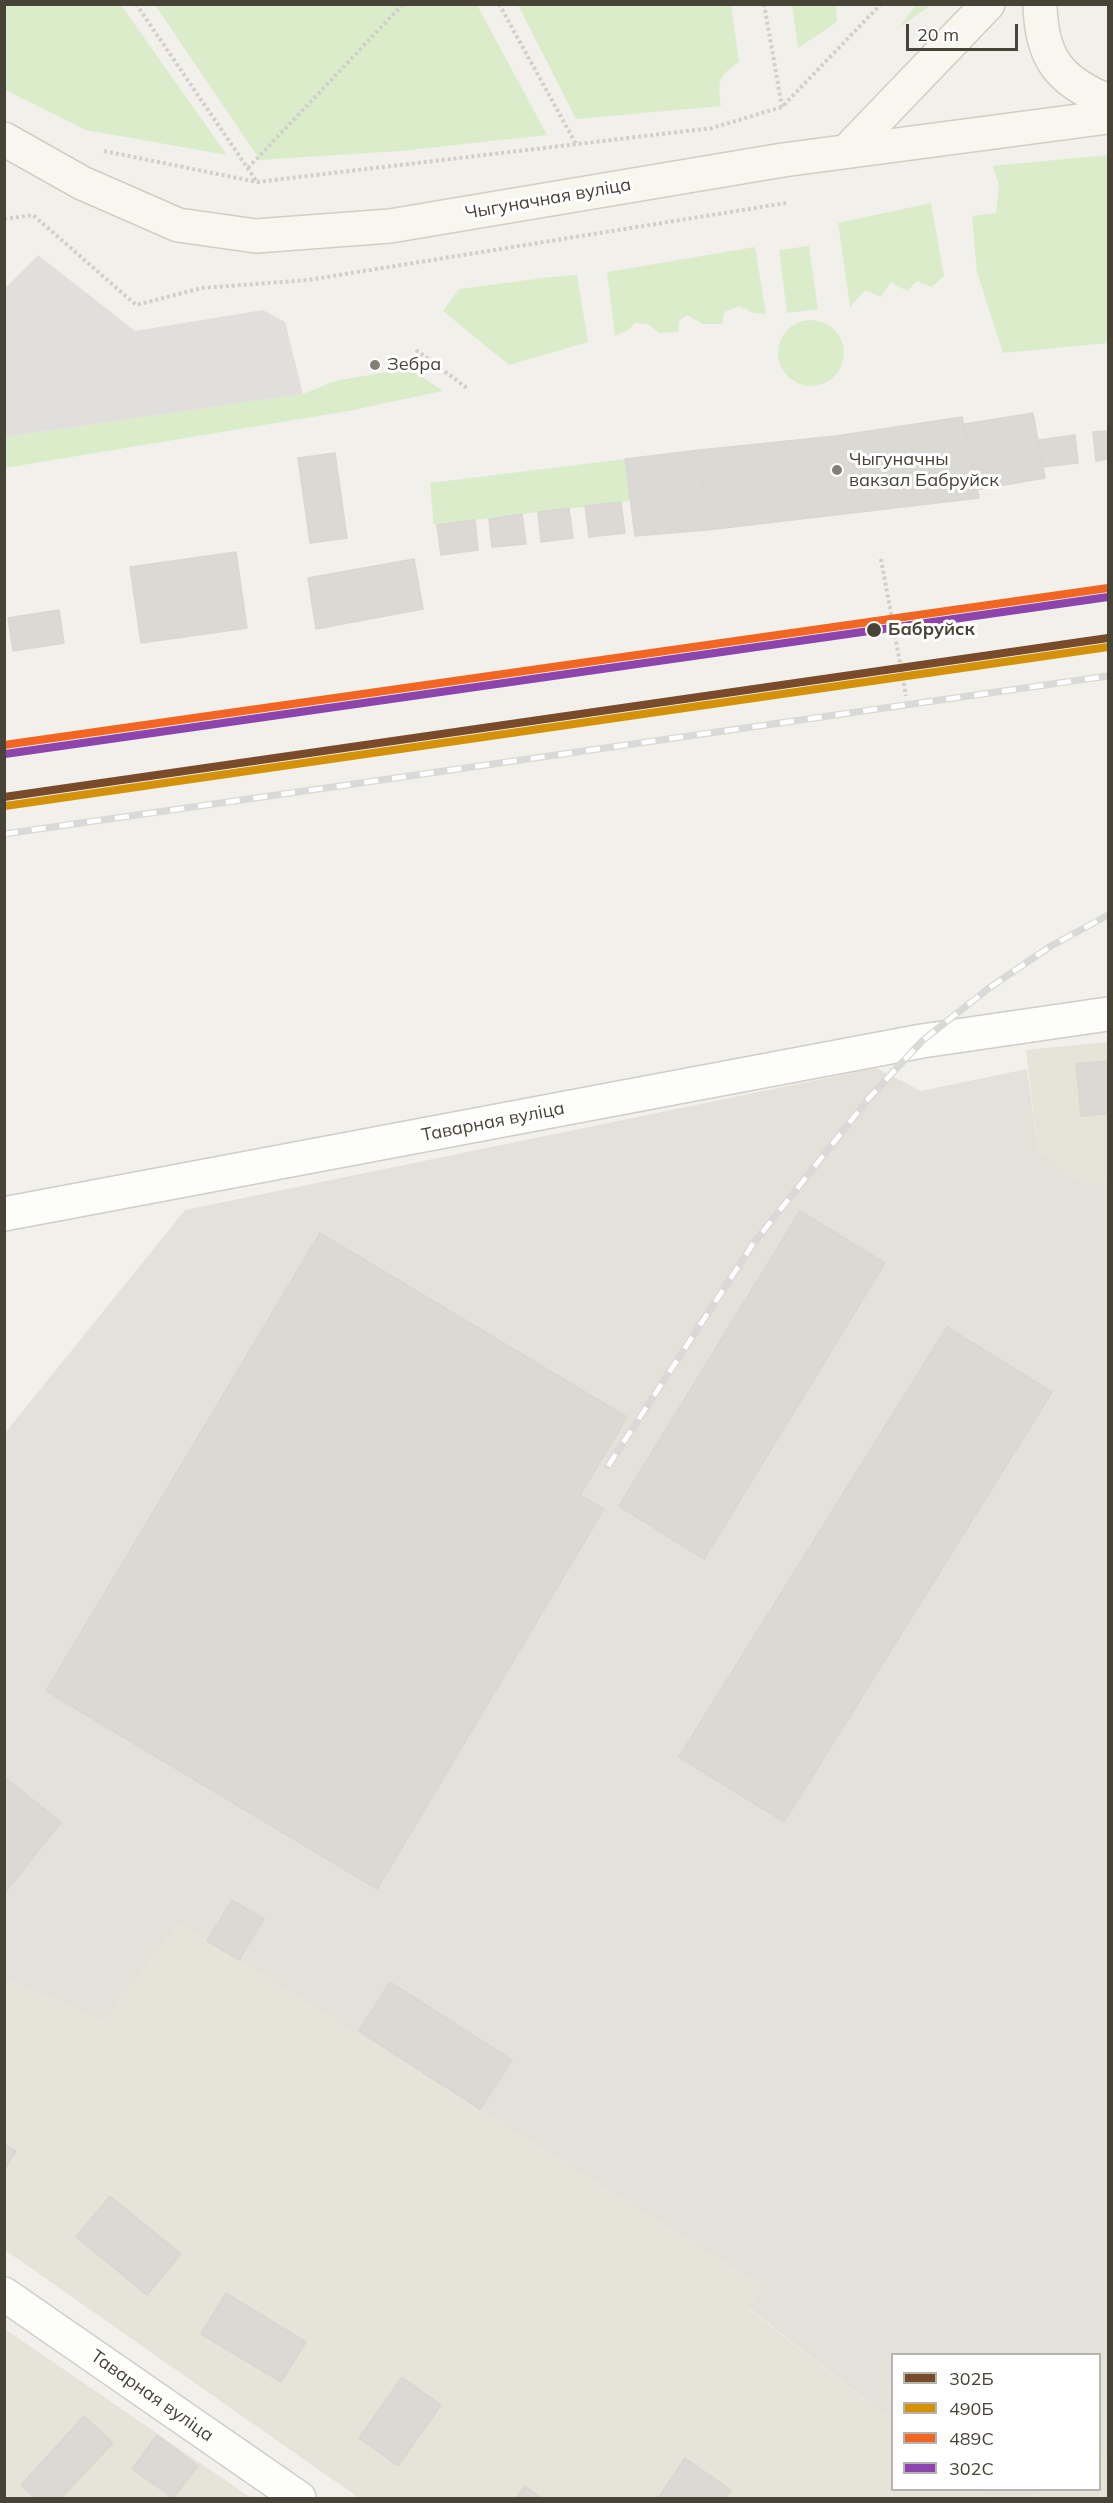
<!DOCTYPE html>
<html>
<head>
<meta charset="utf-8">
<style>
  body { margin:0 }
  #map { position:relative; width:1113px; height:2503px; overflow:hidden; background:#f1f0eb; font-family:Mulish,sans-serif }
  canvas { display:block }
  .frame { position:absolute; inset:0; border:6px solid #484337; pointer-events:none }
  .legend { position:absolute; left:891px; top:2353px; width:210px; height:138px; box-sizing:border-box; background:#fff; border:2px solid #b6b4af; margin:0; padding:8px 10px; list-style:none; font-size:18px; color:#484337 }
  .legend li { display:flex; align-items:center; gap:12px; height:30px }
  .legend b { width:30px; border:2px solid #b6b4af }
  .scale { position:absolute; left:906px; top:24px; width:112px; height:27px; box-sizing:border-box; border:3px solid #484337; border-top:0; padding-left:8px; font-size:18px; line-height:21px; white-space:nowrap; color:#484337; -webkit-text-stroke:4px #fff; paint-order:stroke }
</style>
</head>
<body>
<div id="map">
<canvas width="1113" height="2503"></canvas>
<div class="frame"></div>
<ul class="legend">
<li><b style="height:8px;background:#7a4b2a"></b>302Б</li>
<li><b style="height:8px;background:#d4920b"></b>490Б</li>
<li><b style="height:8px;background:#f26522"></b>489С</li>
<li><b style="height:8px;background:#8e44ad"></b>302С</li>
</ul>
<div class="scale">20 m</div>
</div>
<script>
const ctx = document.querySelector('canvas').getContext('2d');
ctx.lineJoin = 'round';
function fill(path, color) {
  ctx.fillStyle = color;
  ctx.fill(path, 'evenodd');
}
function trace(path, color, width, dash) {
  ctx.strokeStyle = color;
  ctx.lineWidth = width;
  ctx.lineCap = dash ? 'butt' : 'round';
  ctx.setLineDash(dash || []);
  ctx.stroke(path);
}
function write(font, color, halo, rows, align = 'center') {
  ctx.font = font + ' Mulish,sans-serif';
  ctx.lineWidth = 6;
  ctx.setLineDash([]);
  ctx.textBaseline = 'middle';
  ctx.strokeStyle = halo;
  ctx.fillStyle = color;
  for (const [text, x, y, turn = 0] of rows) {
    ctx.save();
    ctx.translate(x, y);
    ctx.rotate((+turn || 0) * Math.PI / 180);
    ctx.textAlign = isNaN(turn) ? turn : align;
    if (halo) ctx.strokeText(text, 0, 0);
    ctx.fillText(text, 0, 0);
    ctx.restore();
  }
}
fill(new Path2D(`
  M 1108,1042 L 1108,1184 L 1078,1182 L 1038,1149 L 1026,1050 Z
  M 179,1923 L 762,2286 L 749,2309 L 892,2421 L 892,2490 L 979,2490 L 990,2498 L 359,2498 L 5,2250 L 5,1984 L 8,1980 L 104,2021 Z
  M 5,2329 L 251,2498 L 5,2498 Z
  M 1100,2451 L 1108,2459 L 1108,2498 L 1031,2498 L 1038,2490 L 1100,2490 Z`), '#e6e3d8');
fill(new Path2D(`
  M 876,1068 L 921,1091 L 1027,1069 L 1038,1149 L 1078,1182 L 1108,1184 L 1108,2459 L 1100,2451 L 1100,2354 L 892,2354 L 892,2421 L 749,2308 L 762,2286 L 179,1923 L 104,2021 L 8,1980 L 5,1983 L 5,1433 L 185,1210 Z
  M 979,2490 L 1038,2490 L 1031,2498 L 990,2498 Z`), '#e4e1db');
fill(new Path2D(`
  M 5,4 L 121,5 L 227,155 L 86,130 L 5,90 Z
  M 155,5 L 477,5 L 547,135 L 400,151 L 260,160 Z
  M 518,5 L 731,5 L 739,62 C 719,75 717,82 721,106 L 576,119 Z
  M 792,5 L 836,5 L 837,22 L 798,48 Z
  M 916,5 L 931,5 L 897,29 L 898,29 Z
  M 1108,155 L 1108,343 L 1003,353 L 977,272 L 972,216 L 996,213 L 999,186 L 993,166 Z
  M 931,203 L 944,276 L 932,287 L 917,281 L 907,291 L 891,282 L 881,297 L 865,290 L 850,307 L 838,223 Z
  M 809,246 L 818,309 L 787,313 L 779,250 Z
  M 755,247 L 766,314 L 754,313 L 739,306 L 724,312 L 722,324 L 703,324 L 687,315 L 679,321 L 678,332 L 659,333 L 648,324 L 635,323 L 628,330 L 615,336 L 607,272 Z
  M 577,275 L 588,342 L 509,365 L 443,311 L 459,289 L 551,277 Z
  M778 353a33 33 0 1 1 66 0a33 33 0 1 1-66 0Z
  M 409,368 L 443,391 L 348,411 L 5,468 L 4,437 L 303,394 L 335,381 Z
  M 625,459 L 630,501 L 434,525 L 430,483 Z`), '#dbeccb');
fill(new Path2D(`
  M 38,255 L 135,331 L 263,310 L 285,322 L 303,394 L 5,437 L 5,288 Z`), '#e1dfdb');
const building = new Path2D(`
  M 1033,413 L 1045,478 L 975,490 L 965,424 Z
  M 962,417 L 979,498 L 707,530 L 700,450 L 836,436 Z
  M 1108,431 L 1108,459 L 1096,461 L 1093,432 Z
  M 1075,435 L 1078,463 L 1042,467 L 1039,440 Z
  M 700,450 L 707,530 L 635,536 L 625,459 Z
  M 335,453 L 347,538 L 310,543 L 298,458 Z
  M 621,502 L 625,533 L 589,537 L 585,506 Z
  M 569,508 L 573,538 L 541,542 L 538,512 Z
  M 522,514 L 526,544 L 492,547 L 489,519 Z
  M 475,520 L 478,550 L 441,555 L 437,525 Z
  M 236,552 L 247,628 L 141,643 L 130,567 Z
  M 414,559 L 423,609 L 316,629 L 308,578 Z
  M 59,610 L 64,643 L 13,651 L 8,618 Z
  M 1108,1061 L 1108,1114 L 1081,1116 L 1076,1064 Z
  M 800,1211 L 885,1263 L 704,1559 L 619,1506 Z
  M 320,1233 L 627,1417 L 580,1495 L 604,1509 L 377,1889 L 46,1691 Z
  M 947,1327 L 1052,1392 L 784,1822 L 679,1757 Z
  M 4,1777 L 61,1822 L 4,1894 Z
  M 232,1900 L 264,1919 L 239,1960 L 207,1941 Z
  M 390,1982 L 512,2060 L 480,2109 L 359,2031 Z
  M 4,2144 L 16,2151 L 4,2170 Z
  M 110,2196 L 181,2254 L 147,2295 L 76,2237 Z
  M 226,2293 L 306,2342 L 281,2382 L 201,2334 Z
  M 402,2377 L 441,2405 L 398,2466 L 359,2438 Z
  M 84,2416 L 113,2443 L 61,2498 L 35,2498 L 21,2485 Z
  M 157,2435 L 198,2466 L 173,2498 L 132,2469 Z
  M 685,2458 L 731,2490 L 725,2498 L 658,2498 Z
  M 525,2486 L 542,2498 L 516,2498 Z`);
fill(building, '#dbd9d3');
trace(building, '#d9d7d1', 1.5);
const street = new Path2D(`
  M 4,1214 L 922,1041 L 1108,1014
  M 4,2294 L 299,2498`);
const secondary = new Path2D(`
  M 1040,4 C 1041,58 1059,81 1108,101
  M 4,139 L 82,183 L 178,225 L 256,236 L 390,226 L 783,160 L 1108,117
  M 847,151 L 988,4`);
trace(street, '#cfcec9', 36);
trace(secondary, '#d1cec2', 36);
trace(new Path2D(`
  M 136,4 L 257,182
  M 499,4 L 576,144
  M 764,4 L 782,107
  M 104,151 L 257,182 L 712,128 L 782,107 L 881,4
  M 248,168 L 403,4
  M 4,219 L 33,215 L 136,305 L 202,288 L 308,280 L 786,203
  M 416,350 L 467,388
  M 881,559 L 906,696`), '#d2cfcb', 4, [3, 3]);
trace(street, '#fdfdfc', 33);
trace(secondary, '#f7f6ef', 33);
const rail = new Path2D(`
  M 4,834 L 1108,676
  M 608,1466 L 753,1244 L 869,1098 L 922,1041 L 989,988 L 1051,946 L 1108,915`);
trace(rail, '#d9d9d8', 7);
trace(rail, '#fff', 4.5, [14]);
trace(new Path2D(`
  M 4,797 L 1108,638`), '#7a4b2a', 8);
trace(new Path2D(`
  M 5,806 L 1108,647`), '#d4920b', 8);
trace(new Path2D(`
  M 4,745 L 1108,588`), '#f26522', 8);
trace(new Path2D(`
  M 5,754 L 1108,597`), '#8e44ad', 8);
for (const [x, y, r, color] of [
  [375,365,6,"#838076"],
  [837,470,6,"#838076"],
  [874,630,8,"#484337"]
]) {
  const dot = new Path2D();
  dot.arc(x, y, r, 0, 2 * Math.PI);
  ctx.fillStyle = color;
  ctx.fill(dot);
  trace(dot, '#fff', 2);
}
write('18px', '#484337', '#fff', [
  ["Чыгуначная вуліца",548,199,-10],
  ["Таварная вуліца",493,1122,-11],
  ["Таварная вуліца",152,2396,35]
]);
write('18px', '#484337', '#fff', [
  ["Зебра",387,365],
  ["Чыгуначны",849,460],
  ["вакзал Бабруйск",849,481]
], 'left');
write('bold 18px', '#484337', '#fff', [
  ["Бабруйск",888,630]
], 'left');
</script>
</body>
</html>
